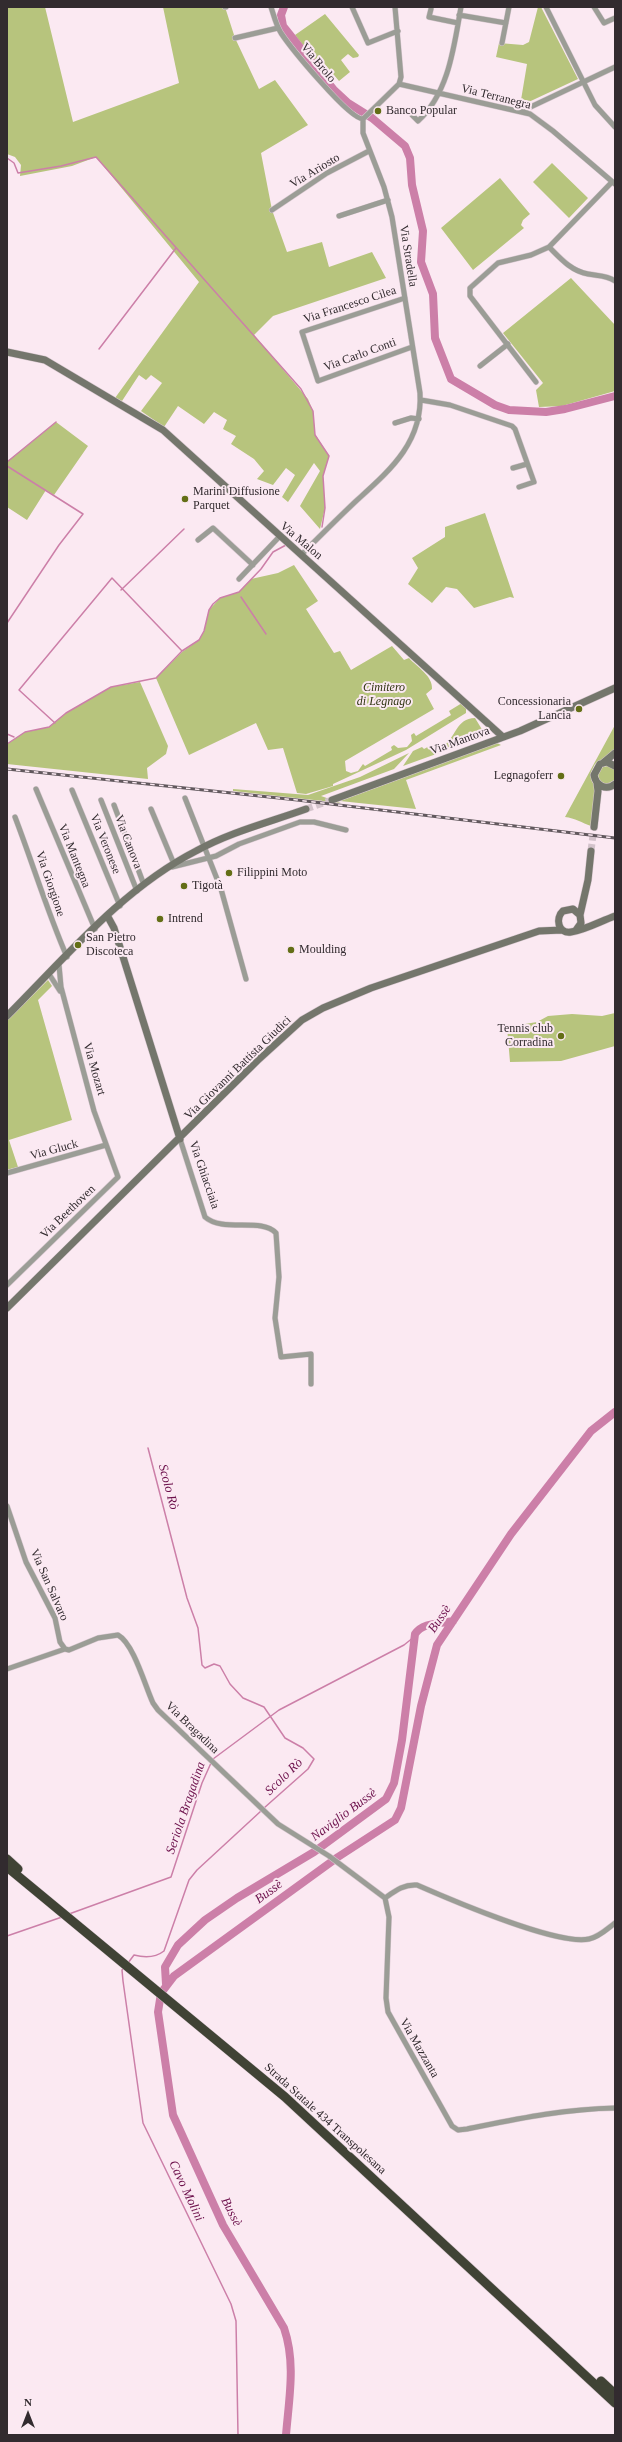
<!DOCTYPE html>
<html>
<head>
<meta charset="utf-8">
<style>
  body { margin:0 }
  #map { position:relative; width:622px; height:2442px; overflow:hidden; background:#fbe9f2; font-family:Georgia,serif }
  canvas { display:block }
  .frame { position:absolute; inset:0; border:8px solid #322b2f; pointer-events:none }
  .north { position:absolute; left:8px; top:2394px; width:40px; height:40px; -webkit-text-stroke:3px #fbe9f2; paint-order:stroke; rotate:0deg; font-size:11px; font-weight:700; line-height:16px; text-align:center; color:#322b2f }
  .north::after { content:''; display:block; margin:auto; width:14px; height:18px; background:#322b2f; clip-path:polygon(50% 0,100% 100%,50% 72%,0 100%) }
</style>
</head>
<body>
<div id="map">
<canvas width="622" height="2442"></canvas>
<div class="frame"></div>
<div class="north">N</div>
</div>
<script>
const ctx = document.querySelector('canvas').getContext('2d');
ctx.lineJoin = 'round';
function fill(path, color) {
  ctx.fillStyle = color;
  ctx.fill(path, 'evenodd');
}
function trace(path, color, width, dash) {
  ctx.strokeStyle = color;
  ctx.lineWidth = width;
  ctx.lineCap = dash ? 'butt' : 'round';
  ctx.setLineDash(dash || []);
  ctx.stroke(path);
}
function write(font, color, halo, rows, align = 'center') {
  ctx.font = font + ' Georgia,serif';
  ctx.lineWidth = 4;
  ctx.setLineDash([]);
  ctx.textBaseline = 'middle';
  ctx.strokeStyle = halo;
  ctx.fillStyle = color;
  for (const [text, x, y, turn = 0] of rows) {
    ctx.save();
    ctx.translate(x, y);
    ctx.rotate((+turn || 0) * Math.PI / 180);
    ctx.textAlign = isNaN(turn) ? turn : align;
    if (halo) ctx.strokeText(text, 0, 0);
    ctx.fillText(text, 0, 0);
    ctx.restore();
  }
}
fill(new Path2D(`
  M 7,7 L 45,7 L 73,122 L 179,83 L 163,7 L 225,7 L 235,38 L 259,89 L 275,80 L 308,125 L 261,153 L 272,210 L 287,252 L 322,242 L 329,267 L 372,252 L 386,278 L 273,316 L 254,335 L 308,399 L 313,411 L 315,434 L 329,456 L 323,476 L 325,508 L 320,529 L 300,506 L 320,471 L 314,463 L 288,502 L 282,497 L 295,475 L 286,468 L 273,485 L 257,479 L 264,471 L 254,459 L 231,444 L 236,436 L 223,429 L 227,420 L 214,412 L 204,424 L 178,406 L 164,427 L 141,411 L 162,383 L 151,375 L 146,380 L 139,375 L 122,401 L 115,398 L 199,282 L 96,157 L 72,166 L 20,176 L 21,165 L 15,157 L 7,154 Z
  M 538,7 L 541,7 L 578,79 L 520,106 L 527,64 L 496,57 L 499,43 L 523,45 L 529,42 Z
  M 325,14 L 359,55 L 358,57 L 353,58 L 348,54 L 341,60 L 350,72 L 339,81 L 323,62 L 319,65 L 295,35 Z
  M 552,163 L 588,198 L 569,218 L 533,182 Z
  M 500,178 L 530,214 L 523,220 L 521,225 L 524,228 L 473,270 L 441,228 Z
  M 571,278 L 615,325 L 615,391 L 562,406 L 539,407 L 536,390 L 543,383 L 503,333 Z
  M 56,422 L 88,446 L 54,495 L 46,490 L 27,520 L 7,507 L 7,462 Z
  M 485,513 L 514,598 L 510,597 L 474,608 L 457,589 L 446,587 L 432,603 L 408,584 L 418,568 L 412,558 L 445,537 L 445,527 Z
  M 294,565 L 318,601 L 306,609 L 334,653 L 340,651 L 351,670 L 392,646 L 404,660 L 409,658 C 417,667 433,676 432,689 L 426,694 L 434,709 L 345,761 L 346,771 L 351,773 L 358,771 L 363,764 L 365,766 L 392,750 L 391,747 L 394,745 L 398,748 L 407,747 L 412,741 L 411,735 L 414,733 L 416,736 L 451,715 L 449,711 L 462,703 L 466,707 L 466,713 L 406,750 L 333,784 L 333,786 L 306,794 L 297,793 L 283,748 L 268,750 L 256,723 L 189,755 L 156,678 L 182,652 L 199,640 L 204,631 L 209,610 L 220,598 L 239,592 L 251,579 L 278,573 Z
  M 140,682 L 168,746 L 166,754 L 147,768 L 148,779 L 7,764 L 7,744 L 25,732 L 49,727 L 66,713 L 111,687 Z
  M 475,718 L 486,736 L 403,766 L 413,751 L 422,747 L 424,749 L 433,744 L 443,746 C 456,738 456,718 475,718 Z
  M 615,725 L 615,748 L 611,755 L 595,764 L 591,772 L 591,779 L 596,789 L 591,826 C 582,823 575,818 565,817 Z
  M 497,743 L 501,745 L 406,780 L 416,809 L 340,801 Z
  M 409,753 L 394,769 L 321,796 L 341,803 L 233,791 L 233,789 L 308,795 L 360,777 Z
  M598 775a9 9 0 1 1 18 0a9 9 0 1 1-18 0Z
  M 48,980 L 52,986 L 38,1000 L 72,1120 L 9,1140 L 18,1167 L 7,1170 L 7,1020 Z
  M 615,1013 L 615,1046 L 561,1061 L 510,1062 L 507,1027 L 537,1022 L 548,1016 L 572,1014 L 602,1016 Z`), '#b7c47d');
trace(new Path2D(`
  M 7,158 L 14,163 L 18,173 L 61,166 L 96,157 L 301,389 L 313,411 L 315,435 L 329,456 L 323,476 L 325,508 L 322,527
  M 99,349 L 176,248
  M 7,462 L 56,422
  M 7,466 L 83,514 L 59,545 L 7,623
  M 121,590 L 184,529
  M 241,597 L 266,634
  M 55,723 L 19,690 L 112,578 L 182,651
  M 7,734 L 14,737
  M 7,744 L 25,732 L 49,727 L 66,713 L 111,687 L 156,678 L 182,651 L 199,640 L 204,631 L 209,610 L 213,604 L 220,598 L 239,592 L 261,569 L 273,552 L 286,545
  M 148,1448 L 187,1598 L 198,1628 L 202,1665 L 205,1668 L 214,1664 L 220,1666 L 230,1684 L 243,1698 L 264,1707 L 285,1738 L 303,1748 L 314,1759 L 308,1769 L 264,1808
  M 213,1759 L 279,1710 L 404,1645 L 414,1637
  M 69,1914 L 171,1877 L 202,1783 L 211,1763
  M 7,1936 L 62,1917
  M 128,1963 L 134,1955 C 145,1958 155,1958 164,1951 L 189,1880 L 197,1870 L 261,1811
  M 124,1968 L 122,1970 L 123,1981 L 143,2123 L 231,2304 L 236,2321 L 238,2435`), '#cc7fa8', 1.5);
trace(new Path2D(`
  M 284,7 L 281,15 L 283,26 L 334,90 L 348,103 L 372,118 L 405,146 L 410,158 L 412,185 L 423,231 L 421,262 L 433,294 L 435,338 L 451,379 L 495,405 L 509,410 L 546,412 L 565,409 L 615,396
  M 166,1984 L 165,1967 L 178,1945 L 205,1920 L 237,1898 L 314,1852 L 386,1799 L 394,1783 L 402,1740 L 415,1634 C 423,1622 440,1624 453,1621
  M 286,2435 C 289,2398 296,2363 284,2328 L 223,2225 L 173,2115 L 158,2012 L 161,1993 L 174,1976 L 338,1857 L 395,1820 L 401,1808 L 421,1706 L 437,1645 L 511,1534 L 591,1431 L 615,1412`), '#cc7fa8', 8);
trace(new Path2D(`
  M 306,809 L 332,800
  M 591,851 L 594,827`), '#d3c3cb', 7, [7, 3.5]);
const street = new Path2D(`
  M 225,7 L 226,7
  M 271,7 C 274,16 276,25 281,33 C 291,48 349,119 363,119
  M 352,7 L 368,43 L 398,31
  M 546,7 L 595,105 L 615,127
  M 594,7 L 604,23 L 615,18
  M 431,9 L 429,17 L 458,23
  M 459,15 L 506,23
  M 235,38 L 278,28
  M 502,43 L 509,7
  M 399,84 L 530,114 L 553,131 L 615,184
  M 522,111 L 615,67
  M 412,115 L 418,121 C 449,93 454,46 461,7
  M 363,119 L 399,84 L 401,77 L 395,7
  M 272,210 L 327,173 L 369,151
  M 339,216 L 388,200
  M 549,247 C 560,258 571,271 588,274 C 598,276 606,275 615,281
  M 405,298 L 302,332 L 318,381 L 412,347
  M 480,366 L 508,344
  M 536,382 L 470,296 L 470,288 L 498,263 L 531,255 L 549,247 L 612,182
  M 421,400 L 450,405 L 512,426 L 515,429 L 534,482 L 519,487
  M 395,423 L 411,418 L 419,419
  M 513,468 L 527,464
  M 198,540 L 213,528 L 253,565
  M 302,554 C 320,536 337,519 355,502 C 389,471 423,443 420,393 L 392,217 L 384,187 L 363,133 L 363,119
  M 239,579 L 280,536
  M 36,789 L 95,929
  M 72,790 L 120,906
  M 185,798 L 221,889 L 246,979
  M 101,800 L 137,891
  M 114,805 L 144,885
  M 151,809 L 174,864
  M 15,817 C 33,864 47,911 67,957
  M 172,867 L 216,856 L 239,844 L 300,822 L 314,822 L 346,830
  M 49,974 L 60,991
  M 180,1139 L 205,1217 C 223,1233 261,1217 276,1233 L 279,1277 L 275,1318 L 281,1357 L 311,1354 L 311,1384
  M 7,1173 L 106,1145
  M 7,1285 L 118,1177 L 94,1111 L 61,987 L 59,965
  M 7,1506 L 26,1562 L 55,1618 L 60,1642 L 65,1649
  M 7,1669 L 65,1649 L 69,1650 L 98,1638 L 118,1635 C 134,1644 145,1686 153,1703 L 158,1710 L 278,1824 L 329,1856 L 385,1898 L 389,1917 L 386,1998 L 388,2012 L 452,2126 L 458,2130 L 467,2129 C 517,2119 563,2109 615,2108
  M 385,1898 C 395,1891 404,1884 417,1885 C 449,1899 558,1946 589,1939 C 599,1937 607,1929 615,1923`);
const secondary = new Path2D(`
  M 7,352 L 45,360 L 163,430 L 503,737
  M 603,763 L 615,753
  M 615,766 L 607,762 L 600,764 L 594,775 C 596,786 606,791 615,784
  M 332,800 L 520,731 L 615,688
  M 594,827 L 598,791 L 597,783
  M 580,915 L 588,880 L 591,851
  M 108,917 L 114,928 L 180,1139
  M 576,930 L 581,923 L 580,915 L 573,909 L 563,911 C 555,918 558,934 571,932 C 585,930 601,921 615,916
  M 7,1016 C 65,958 122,889 196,851 C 230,832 270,822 306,809
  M 7,1308 L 258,1060 L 302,1020 L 323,1008 L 371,988 L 539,931 L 562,930`);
const highway = new Path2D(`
  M 7,1859 L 18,1869
  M 7,1867 L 285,2097 L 615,2403
  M 601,2381 L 615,2394`);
trace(street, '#d7c7cf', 6);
trace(secondary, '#d7c7cf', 8);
trace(highway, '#d7c7cf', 10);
trace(street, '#9b9d96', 5);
trace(secondary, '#74766c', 7);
trace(highway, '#404335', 9);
const rail = new Path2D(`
  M 7,769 L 297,800 L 615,838`);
trace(rail, '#61585d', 3);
trace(rail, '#fbe9f2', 1.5, [4.5]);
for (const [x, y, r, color] of [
  [378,111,4,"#636e16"],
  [185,499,4,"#636e16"],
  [579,709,4,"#636e16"],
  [561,776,4,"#636e16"],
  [229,873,4,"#636e16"],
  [184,886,4,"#636e16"],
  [160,919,4,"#636e16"],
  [78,945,4,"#636e16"],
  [291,950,4,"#636e16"],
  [561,1036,4,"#636e16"]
]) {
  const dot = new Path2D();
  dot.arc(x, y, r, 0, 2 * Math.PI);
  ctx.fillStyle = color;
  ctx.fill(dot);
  trace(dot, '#fbe9f2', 1.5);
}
write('12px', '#322b2f', '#fbe9f2', [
  ["Via Brolo",318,63,50],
  ["Via Terranegra",496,97,14],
  ["Via Ariosto",315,171,-31],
  ["Via Stradella",408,256,81],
  ["Via Francesco Cilea",350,305,-18],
  ["Via Carlo Conti",360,355,-20],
  ["Via Malon",301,541,40],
  ["Via Mantova",460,741,-20],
  ["Via Canova",128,842,69],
  ["Via Veronese",105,844,68],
  ["Via Mantegna",74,856,68],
  ["Via Giorgione",50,884,71],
  ["Via Giovanni Battista Giudici",238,1068,-44],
  ["Via Mozart",94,1069,74],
  ["Via Gluck",54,1150,-15],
  ["Via Ghiacciaia",204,1175,71],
  ["Via Beethoven",68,1212,-44],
  ["Via San Salvaro",49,1585,66],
  ["Via Bragadina",192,1728,44],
  ["Via Mazzanta",419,2048,60],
  ["Strada Statale 434 Transpolesana",325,2119,42]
]);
write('12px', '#322b2f', '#fbe9f2', [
  ["Banco Popular",386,111],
  ["Marini Diffusione",193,492],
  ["Parquet",193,506],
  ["Concessionaria",571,702,"right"],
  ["Lancia",571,716,"right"],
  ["Legnagoferr",553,776,"right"],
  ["Filippini Moto",237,873],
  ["Tigotà",192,886],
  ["Intrend",168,919],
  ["San Pietro",86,938],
  ["Discoteca",86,952],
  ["Moulding",299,950],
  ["Tennis club",553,1029,"right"],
  ["Corradina",553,1043,"right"]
], 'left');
write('italic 12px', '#303512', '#fbe9f2', [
  ["Cimitero",384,688],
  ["di Legnago",384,702]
]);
write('italic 13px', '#6d114c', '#fbe9f2', [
  ["Scolo Rò",168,1487,75],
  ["Bussè",440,1619,-56],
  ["Scolo Rò",284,1777,-44],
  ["Seriola Bragadina",186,1808,-71],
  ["Naviglio Bussè",344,1815,-37],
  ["Bussè",269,1892,-36],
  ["Cavo Molini",186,2191,65],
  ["Bussè",231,2212,63]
]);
</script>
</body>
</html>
